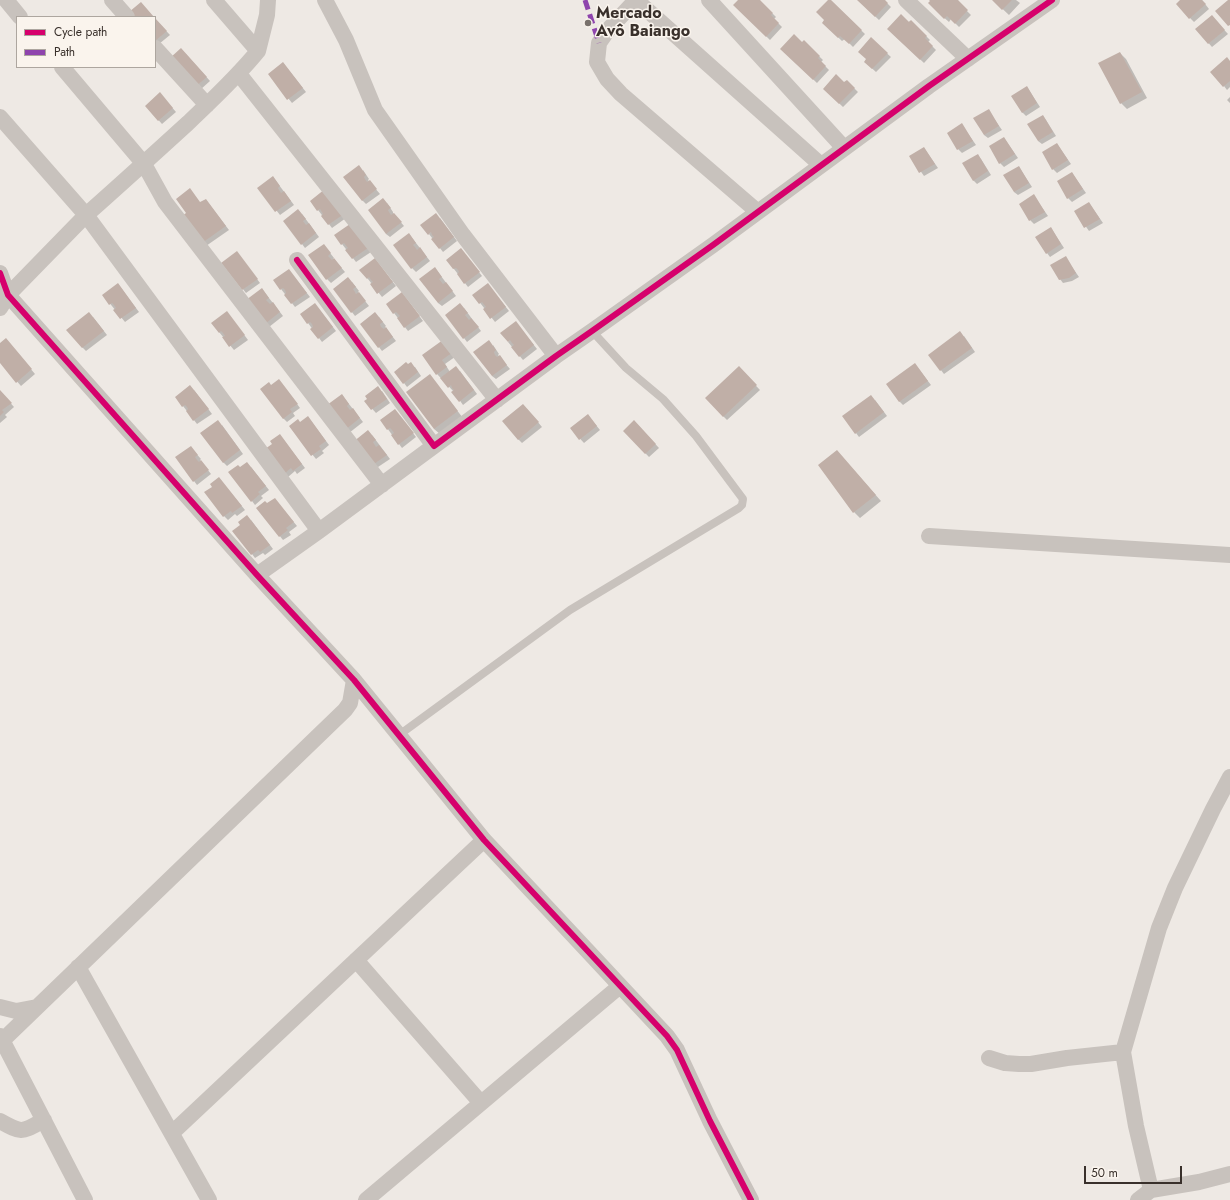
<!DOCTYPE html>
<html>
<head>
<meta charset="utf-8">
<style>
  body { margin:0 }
  #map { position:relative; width:1230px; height:1200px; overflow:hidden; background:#eee9e4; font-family:Jost,sans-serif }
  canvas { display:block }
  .legend { position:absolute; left:16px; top:16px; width:140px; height:52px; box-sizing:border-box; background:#faf4ed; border:1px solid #ada69f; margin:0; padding:5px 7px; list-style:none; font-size:12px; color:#39302b }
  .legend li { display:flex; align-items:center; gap:8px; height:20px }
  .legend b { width:20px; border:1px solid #ada69f }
  .scale { position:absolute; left:1084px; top:1166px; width:98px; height:18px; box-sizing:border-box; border:2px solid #39302b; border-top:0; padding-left:5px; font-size:12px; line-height:14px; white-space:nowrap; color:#39302b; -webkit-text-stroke:3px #faf4ed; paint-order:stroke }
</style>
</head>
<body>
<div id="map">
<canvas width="1230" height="1200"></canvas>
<ul class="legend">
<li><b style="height:5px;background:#d6006c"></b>Cycle path</li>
<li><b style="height:5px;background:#8e44ad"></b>Path</li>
</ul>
<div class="scale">50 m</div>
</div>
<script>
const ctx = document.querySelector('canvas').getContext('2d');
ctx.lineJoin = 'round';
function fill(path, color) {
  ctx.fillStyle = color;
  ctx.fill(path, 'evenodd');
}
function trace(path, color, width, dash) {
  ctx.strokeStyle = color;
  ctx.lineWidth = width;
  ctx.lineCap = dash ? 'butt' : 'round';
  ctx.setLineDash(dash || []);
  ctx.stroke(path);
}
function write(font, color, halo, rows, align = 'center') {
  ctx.font = font + ' Jost,sans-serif';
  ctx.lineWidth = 3;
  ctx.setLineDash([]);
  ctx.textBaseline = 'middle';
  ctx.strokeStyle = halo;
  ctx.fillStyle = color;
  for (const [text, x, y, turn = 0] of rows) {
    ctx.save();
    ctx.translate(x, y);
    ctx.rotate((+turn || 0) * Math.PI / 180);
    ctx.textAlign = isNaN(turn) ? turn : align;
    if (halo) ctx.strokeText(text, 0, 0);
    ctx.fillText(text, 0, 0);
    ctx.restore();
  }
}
fill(new Path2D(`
  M 740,0 L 759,0 L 776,17 L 774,19 L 782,27 L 770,40 L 734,5 Z
  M 829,0 L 865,34 L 853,47 L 845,39 L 842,41 L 823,23 L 825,20 Z
  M 858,0 L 884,0 L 891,7 L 879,20 Z
  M 930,0 L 956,0 L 971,15 L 959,27 L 951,19 L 949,22 L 941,15 Z
  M 993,0 L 1016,0 L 1020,3 L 1009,15 Z
  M 1182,0 L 1202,0 L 1209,9 L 1194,22 L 1190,18 Z
  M 155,19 L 170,35 L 159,44 L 155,41 Z
  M 1215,20 L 1228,34 L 1212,47 L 1196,29 Z
  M 911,21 L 930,40 L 928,42 L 936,50 L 924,63 L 888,29 Z
  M 871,39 L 891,57 L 876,72 L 865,62 L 867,60 Z
  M 804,42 L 823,60 L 821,62 L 829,70 L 817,83 L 781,49 L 802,44 Z
  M 185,53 L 210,81 L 200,90 Z
  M 1120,53 L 1126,59 L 1147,98 L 1127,109 L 1121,103 Z
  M 1230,62 L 1230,87 L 1227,90 L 1224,86 Z
  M 283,63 L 306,92 L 292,103 L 269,74 Z
  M 847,81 L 858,92 L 843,107 L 824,89 L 845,84 Z
  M 1027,87 L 1040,107 L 1026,116 L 1022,112 Z
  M 163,97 L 176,112 L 162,124 L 146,106 Z
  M 1230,97 L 1230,103 L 1227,100 Z
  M 988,110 L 1002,130 L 988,138 L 984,135 Z
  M 1043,116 L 1046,120 L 1056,136 L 1042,144 L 1038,141 Z
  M 962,125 L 976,145 L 962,153 L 958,149 Z
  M 1004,138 L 1018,158 L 1004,167 L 1000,163 Z
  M 1057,144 L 1071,164 L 1057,173 L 1053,169 Z
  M 924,148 L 938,168 L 924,176 L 910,156 Z
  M 977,155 L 981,159 L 991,175 L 977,184 L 973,180 Z
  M 1019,167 L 1032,187 L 1018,195 L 1014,192 Z
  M 363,170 L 369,179 L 368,180 L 380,194 L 366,204 L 362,200 Z
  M 1072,173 L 1086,193 L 1072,202 L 1068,198 Z
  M 276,181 L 294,205 L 280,215 L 259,188 Z
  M 325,191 L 346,218 L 332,228 L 318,210 Z
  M 1034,196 L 1048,216 L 1034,224 L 1030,220 Z
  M 206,200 L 229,230 L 206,246 L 202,243 L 201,203 Z
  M 387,203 L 393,212 L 393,213 L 404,226 L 390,237 L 386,234 Z
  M 1089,203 L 1103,223 L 1089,231 L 1075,211 Z
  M 302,214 L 319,237 L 305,248 L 302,244 Z
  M 440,218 L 457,241 L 443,252 L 429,234 Z
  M 350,225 L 371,252 L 356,262 L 342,244 Z
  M 1051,228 L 1064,248 L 1050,257 L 1047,253 Z
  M 409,234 L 430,261 L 416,272 L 412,268 Z
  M 327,249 L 334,258 L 333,258 L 345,272 L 331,283 L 327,279 Z
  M 461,249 L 482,276 L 468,287 L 447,260 Z
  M 240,256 L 260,283 L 246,293 L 222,263 Z
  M 1065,257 L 1079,277 L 1072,281 L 1063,283 L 1060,279 Z
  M 378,263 L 396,286 L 382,297 L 361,270 Z
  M 438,272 L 456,296 L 442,306 L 438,303 Z
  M 292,274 L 310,297 L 295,307 L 281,289 Z
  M 352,282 L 359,291 L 358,292 L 369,306 L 355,316 L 334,289 Z
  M 121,288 L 139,312 L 125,322 L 103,295 Z
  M 491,288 L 509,311 L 495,322 L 474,295 Z
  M 262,289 L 283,316 L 269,327 L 265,323 Z
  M 405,297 L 423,321 L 408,331 L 394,313 Z
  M 315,304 L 336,331 L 322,342 L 308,323 Z
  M 464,308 L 481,331 L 467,342 L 464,338 Z
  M 230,316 L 248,340 L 234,350 L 219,332 Z
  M 93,317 L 107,335 L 86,351 L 82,347 Z
  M 379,317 L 386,326 L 385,327 L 396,341 L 382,351 L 361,324 Z
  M 519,326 L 537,349 L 523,360 L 508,342 Z
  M 964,336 L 975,352 L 944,374 L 929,355 Z
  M 447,338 L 459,354 L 445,364 L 450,372 L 460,371 L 477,394 L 463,405 L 454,392 L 437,374 Z
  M 9,343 L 35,374 L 21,386 L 0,362 L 0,344 Z
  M 493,345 L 499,354 L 498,355 L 510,369 L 496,379 L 492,376 Z
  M 408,366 L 415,367 L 421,376 L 407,387 L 404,383 Z
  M 739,368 L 760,390 L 727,420 L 723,416 Z
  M 918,368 L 931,385 L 903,405 L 899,401 Z
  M 430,376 L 463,418 L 440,434 L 434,429 Z
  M 282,384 L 300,408 L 293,413 L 295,416 L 287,422 L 283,418 L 272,386 Z
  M 194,390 L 212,414 L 197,424 L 183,406 Z
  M 0,391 L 14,407 L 5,415 L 7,417 L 0,423 Z
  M 382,391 L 390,403 L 376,413 L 365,401 Z
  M 342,395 L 363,422 L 349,433 L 346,429 Z
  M 875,400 L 887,416 L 859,437 L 856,433 Z
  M 527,409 L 542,427 L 522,443 L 518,439 Z
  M 395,410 L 416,437 L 402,448 L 381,420 Z
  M 591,419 L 600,430 L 584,443 L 571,429 Z
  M 311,421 L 329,445 L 322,451 L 324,453 L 316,459 L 290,427 Z
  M 634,421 L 659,448 L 649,457 L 624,431 Z
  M 222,425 L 243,454 L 227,466 L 223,462 Z
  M 372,435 L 390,459 L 375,469 Z
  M 283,439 L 305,468 L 297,474 L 295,471 L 288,477 L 284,473 Z
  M 194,451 L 201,459 L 200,460 L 211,474 L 197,485 L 194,481 Z
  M 842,457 L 881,501 L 860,518 L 854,512 Z
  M 251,467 L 269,490 L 261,496 L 263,498 L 255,505 L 252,501 L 240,468 Z
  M 222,482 L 245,510 L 237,516 L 235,514 L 228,520 L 224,516 Z
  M 278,503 L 297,526 L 289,532 L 291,535 L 283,540 L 257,508 Z
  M 251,520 L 273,549 L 265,555 L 263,553 L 255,558 L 252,554 Z`), '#0003');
fill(new Path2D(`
  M 738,0 L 760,0 L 773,13 L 771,15 L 779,23 L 766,37 L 733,5 Z
  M 828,0 L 831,0 L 862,30 L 849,44 L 840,36 L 838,38 L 822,23 L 824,20 L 816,12 Z
  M 857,0 L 885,0 L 888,3 L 875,17 Z
  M 929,0 L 958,0 L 968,10 L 955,24 L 947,16 L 944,19 L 928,3 L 930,1 Z
  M 992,0 L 1012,0 L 1002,10 Z
  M 1180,0 L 1202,0 L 1206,4 L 1189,19 L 1176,4 Z
  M 1228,0 L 1230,0 L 1230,25 L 1228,26 L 1215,11 Z
  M 141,2 L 154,17 L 133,17 L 129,12 Z
  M 901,14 L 909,22 L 911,20 L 927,36 L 925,38 L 933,46 L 920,60 L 887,29 Z
  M 1212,15 L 1225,30 L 1208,44 L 1195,29 Z
  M 155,18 L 167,31 L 155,41 Z
  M 794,34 L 802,42 L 804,40 L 820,56 L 818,58 L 826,66 L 813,80 L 780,49 Z
  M 871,37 L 888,53 L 872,69 L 864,62 L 866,59 L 858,52 Z
  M 181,48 L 207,77 L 195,87 L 170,58 Z
  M 1120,52 L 1142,92 L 1120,104 L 1098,63 Z
  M 1227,57 L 1230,61 L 1230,81 L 1223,87 L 1210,72 Z
  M 283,62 L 303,88 L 287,100 L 268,74 Z
  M 836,74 L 844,82 L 847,80 L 855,88 L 839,104 L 823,89 Z
  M 1027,86 L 1037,103 L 1022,113 L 1011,96 Z
  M 160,92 L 173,108 L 158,121 L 145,106 Z
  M 989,109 L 999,126 L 984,135 L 973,118 Z
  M 1043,115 L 1053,132 L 1038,141 L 1027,124 Z
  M 962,123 L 973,141 L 957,150 L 947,133 Z
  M 1004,137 L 1015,154 L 999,164 L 989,146 Z
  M 1057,143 L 1068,160 L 1052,170 L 1042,152 Z
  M 924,147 L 935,164 L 919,173 L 909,156 Z
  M 978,154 L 988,171 L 973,181 L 962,163 Z
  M 359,165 L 366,175 L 364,177 L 365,179 L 367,182 L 370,180 L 377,189 L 362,201 L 343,177 Z
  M 1019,166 L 1029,183 L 1014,192 L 1003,175 Z
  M 1072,172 L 1083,189 L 1067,199 L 1057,181 Z
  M 273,176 L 280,186 L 278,188 L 281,193 L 284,191 L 291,201 L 275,212 L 257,188 Z
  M 190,188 L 200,202 L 206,199 L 226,226 L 202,243 L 182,216 L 186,213 L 176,199 Z
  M 325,189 L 344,214 L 328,225 L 321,216 L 323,214 L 320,209 L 317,211 L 310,201 Z
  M 1034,194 L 1045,212 L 1029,221 L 1019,204 Z
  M 383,198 L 391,208 L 388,210 L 389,212 L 391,215 L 394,213 L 402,222 L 386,234 L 368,210 Z
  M 1089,202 L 1100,219 L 1084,228 L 1074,211 Z
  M 298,209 L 306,219 L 303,221 L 306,225 L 309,223 L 316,233 L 301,245 L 283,221 Z
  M 436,213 L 454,237 L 439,249 L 431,239 L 434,237 L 432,235 L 431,232 L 428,235 L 420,225 Z
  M 350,224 L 368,248 L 352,259 L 345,250 L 348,248 L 344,243 L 341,245 L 334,235 Z
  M 1051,227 L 1061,244 L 1046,254 L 1035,237 Z
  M 409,233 L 416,243 L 413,245 L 415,247 L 417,250 L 420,247 L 427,257 L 411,269 L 393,245 Z
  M 324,244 L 331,253 L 328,256 L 332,260 L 334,258 L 342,268 L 326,280 L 308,255 Z
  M 461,248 L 480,272 L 464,284 L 457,274 L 459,272 L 458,270 L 456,268 L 453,269 L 446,260 Z
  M 237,251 L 258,279 L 242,290 L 221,263 Z
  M 1066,256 L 1076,273 L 1069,278 L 1059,280 L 1050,265 Z
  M 375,258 L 393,282 L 377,294 L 370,284 L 373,282 L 371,280 L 369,277 L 367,279 L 359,270 Z
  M 435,267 L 442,277 L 439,279 L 443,284 L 446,282 L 453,291 L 438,303 L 419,279 Z
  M 289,269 L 307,293 L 291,304 L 284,295 L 286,293 L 285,290 L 283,288 L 280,290 L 273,280 Z
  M 348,277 L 356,287 L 353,289 L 355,292 L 356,294 L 359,292 L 366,301 L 351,313 L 333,289 Z
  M 118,283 L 136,308 L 120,319 L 113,310 L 116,308 L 114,305 L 112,303 L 109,305 L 102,295 Z
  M 488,283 L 506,307 L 490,319 L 483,309 L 486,307 L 482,302 L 479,304 L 472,295 Z
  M 262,288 L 269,298 L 266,300 L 270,304 L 273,302 L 280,312 L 265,324 L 246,300 Z
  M 402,292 L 420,316 L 404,328 L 397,318 L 400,316 L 396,312 L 393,314 L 386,304 Z
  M 315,303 L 333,327 L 318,339 L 310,329 L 313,327 L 312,324 L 310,322 L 307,324 L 300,314 Z
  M 460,303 L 468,313 L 465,315 L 469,320 L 471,318 L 479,327 L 463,339 L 445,315 Z
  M 227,311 L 245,335 L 229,347 L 222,337 L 225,336 L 223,333 L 221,331 L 219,333 L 211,323 Z
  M 89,312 L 104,331 L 82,348 L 66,330 Z
  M 375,312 L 383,322 L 380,324 L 381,327 L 384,329 L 386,327 L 393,337 L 378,348 L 360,324 Z
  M 516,321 L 534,345 L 519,357 L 511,347 L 514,345 L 512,343 L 510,340 L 508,342 L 500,333 Z
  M 960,331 L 972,348 L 940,371 L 928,355 Z
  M 447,337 L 456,350 L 442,360 L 447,367 L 436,375 L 422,355 Z
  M 6,338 L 32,369 L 16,383 L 0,363 L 0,343 Z
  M 489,340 L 496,350 L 494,352 L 495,355 L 497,357 L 500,355 L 507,365 L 492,376 L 473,352 Z
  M 406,362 L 408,364 L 411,362 L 418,372 L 403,384 L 394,372 Z
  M 915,363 L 928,381 L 899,402 L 886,384 Z
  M 456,366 L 474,390 L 459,402 L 451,392 L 454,390 L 452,388 L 451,385 L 448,388 L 440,378 Z
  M 739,366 L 757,385 L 723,417 L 705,398 Z
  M 430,374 L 458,411 L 434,429 L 406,392 Z
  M 279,379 L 298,404 L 290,409 L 292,412 L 283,419 L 260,389 L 269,382 L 271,385 Z
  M 190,385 L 209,409 L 193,421 L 186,411 L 188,409 L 187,407 L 185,405 L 182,407 L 175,397 Z
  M 378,386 L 387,399 L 371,410 L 364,401 L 367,399 L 365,396 Z
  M 0,390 L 12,403 L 2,410 L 4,412 L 0,416 Z
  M 342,394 L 349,404 L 347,406 L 350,410 L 353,408 L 360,418 L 345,430 L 327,405 Z
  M 871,395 L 884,412 L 855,434 L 842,416 Z
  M 523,404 L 539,422 L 518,440 L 502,421 Z
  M 395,409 L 414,433 L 398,445 L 391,435 L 394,433 L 392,430 L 390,428 L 387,430 L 380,420 Z
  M 588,414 L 597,426 L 579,440 L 570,428 Z
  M 308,416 L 326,441 L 319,446 L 321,449 L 311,456 L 289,426 L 298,419 L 300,422 Z
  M 218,420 L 240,450 L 223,463 L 200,433 Z
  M 634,420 L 656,444 L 645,454 L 623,431 Z
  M 368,430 L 376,440 L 373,442 L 376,447 L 379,445 L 387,455 L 371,466 L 353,442 Z
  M 280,434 L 302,464 L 293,471 L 291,468 L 284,474 L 265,449 L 272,444 L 270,441 Z
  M 191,446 L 198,455 L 195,457 L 197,460 L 199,462 L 201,460 L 209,470 L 193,482 L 175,457 Z
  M 837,450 L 876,495 L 853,513 L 818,465 Z
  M 247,462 L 266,486 L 258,492 L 260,494 L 251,502 L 228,472 L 238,465 L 240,467 Z
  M 219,477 L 242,506 L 232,513 L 231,511 L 223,517 L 204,492 L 212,487 L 210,484 Z
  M 275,498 L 294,522 L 286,528 L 288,530 L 279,537 L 256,508 L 265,501 L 267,503 Z
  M 247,515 L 270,545 L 260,552 L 258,550 L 251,555 L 232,531 L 240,525 L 238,522 Z`), '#c0afa7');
trace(new Path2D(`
  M 399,735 L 570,610 L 739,508 L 742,505 L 743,499 L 696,436 L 663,399 L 626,368 L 592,331`), '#c8c2bd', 8);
trace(new Path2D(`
  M 6,0 L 20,17
  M 112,0 L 127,17
  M 325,0 L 346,40 L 375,110 L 463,235 L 556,356
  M 636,0 L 608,30 L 599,43 L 597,62 L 607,79 L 621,94 L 758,212
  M 636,0 L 821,165
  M 709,0 L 844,148
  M 906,0 L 968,59
  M 155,48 L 207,105
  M 258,51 L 267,15 L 268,0
  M 62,67 L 144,164 L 165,202 L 382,485
  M 239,74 L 497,400
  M 0,117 L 86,215 C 120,185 154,154 188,123 C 212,100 237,77 258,51 L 214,0
  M 297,260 L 434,446 L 556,356 L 592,331 L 713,245 L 929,86 L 1052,0
  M 0,273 L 8,295 L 257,575 L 354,680 L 484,840 L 667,1036 L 677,1050 L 710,1121 L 751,1200
  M 0,308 L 8,295 L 86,215 L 319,531
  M 929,536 L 1230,555
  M 257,575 L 319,531 L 434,446
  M 356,960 L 481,1103
  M 78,967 L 209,1200
  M 0,1007 L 16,1011 L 37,1007
  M 0,1036 L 85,1200
  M 3,1040 L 345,710 L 350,703 L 354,680
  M 989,1058 L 1005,1063 L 1019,1064 L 1031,1064 L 1067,1058 L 1123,1052
  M 0,1121 C 23,1134 22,1132 44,1120
  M 172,1133 L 484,840
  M 1151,1190 L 1136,1126 L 1123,1052 L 1159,928 L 1175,888 L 1213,809 L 1230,777
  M 366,1200 L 620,986
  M 1138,1200 L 1151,1190 L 1199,1182 L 1230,1174`), '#c8c2bd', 16);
trace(new Path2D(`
  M 585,0 L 599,43`), '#8e44ad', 5, [10, 5]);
trace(new Path2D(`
  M 297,260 L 434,446 L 556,356 L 592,331 L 713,245 L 929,86 L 1052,0
  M 0,273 L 8,295 L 257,575 L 354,680 L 484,840 L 667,1036 L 677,1050 L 710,1121 L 751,1200`), '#d6006c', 6);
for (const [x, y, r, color] of [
  [588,23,4,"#78716c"]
]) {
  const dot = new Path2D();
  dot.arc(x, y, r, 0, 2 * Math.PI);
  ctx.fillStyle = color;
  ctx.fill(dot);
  trace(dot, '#faf4ed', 1.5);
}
write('bold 16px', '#39302b', '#faf4ed', [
  ["Mercado",596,14],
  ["Avô Baiango",596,32]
], 'left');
</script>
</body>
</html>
